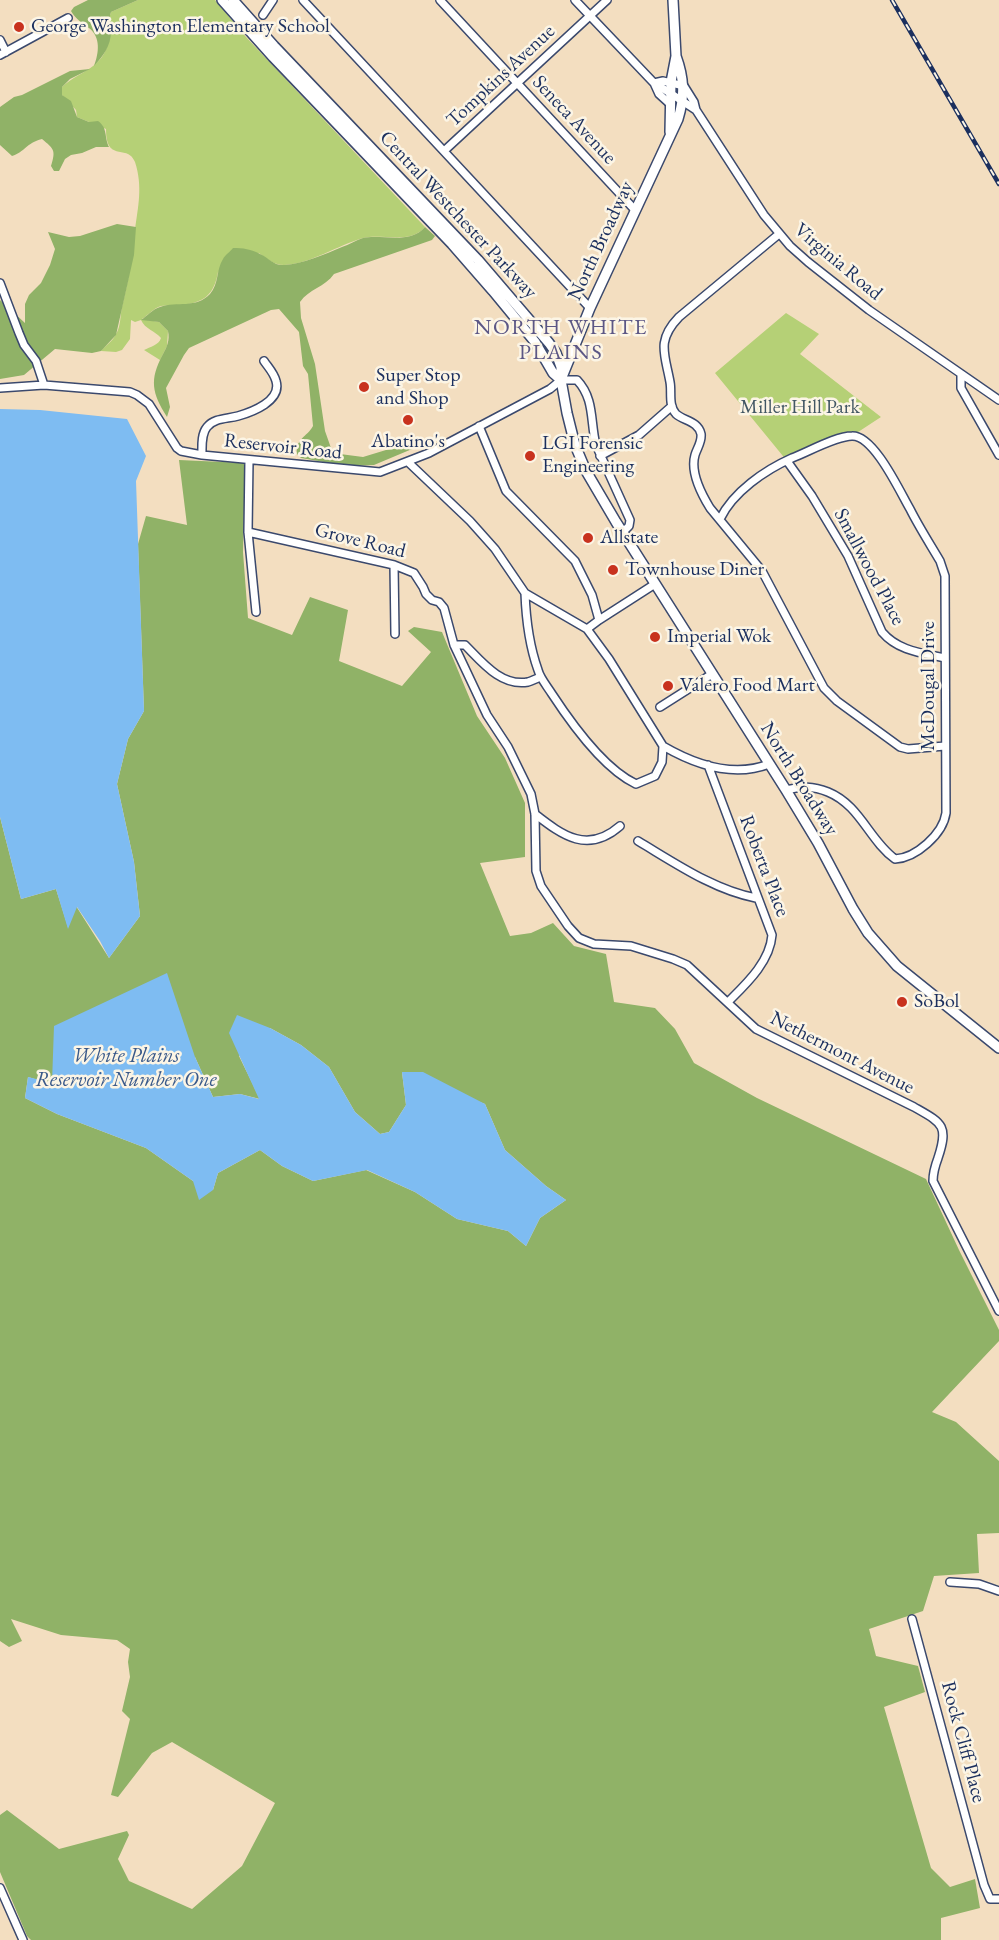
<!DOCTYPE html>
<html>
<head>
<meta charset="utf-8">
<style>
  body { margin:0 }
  canvas { display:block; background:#f3dec0 }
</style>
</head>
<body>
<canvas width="999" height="1940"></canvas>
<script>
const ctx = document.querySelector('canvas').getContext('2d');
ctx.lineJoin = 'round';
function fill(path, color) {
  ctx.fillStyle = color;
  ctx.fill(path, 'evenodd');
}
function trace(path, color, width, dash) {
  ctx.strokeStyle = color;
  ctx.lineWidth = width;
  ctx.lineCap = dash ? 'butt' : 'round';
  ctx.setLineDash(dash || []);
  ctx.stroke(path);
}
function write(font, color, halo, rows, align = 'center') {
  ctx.font = font + ' "EB Garamond",serif';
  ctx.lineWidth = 5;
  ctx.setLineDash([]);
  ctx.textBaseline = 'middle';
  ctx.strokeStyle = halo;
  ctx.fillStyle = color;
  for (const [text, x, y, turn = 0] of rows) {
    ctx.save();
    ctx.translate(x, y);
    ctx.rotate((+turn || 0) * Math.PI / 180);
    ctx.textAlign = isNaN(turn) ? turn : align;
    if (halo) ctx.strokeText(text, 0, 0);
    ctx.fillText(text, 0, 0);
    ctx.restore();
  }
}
fill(new Path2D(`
  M 138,0 L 215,0 L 246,37 L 425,227 C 410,245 382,233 363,238 C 338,245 311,264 284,265 C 274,265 267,259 259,253 L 218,272 C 214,295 204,303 180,305 C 174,306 167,305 161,306 C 154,308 148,315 142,319 L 159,322 L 168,331 L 167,346 L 160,360 L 144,350 C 150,347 159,345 161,338 C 155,331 145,329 141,320 L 135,322 L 131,320 L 130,339 L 122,350 L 116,352 L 101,351 C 105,346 113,341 116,334 C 121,326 120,316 122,307 C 128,282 133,257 135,230 C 138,206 143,187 135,162 C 128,143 106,164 106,129 L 77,117 L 76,110 L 62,95 L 62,87 C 82,69 102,70 109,40 C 112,28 107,23 111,12 Z
  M 786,313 L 819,334 L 800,354 L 881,417 L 852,436 L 787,461 L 715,373 Z`), '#b5d076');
fill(new Path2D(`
  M 88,0 L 138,0 L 111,12 C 108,20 112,24 111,31 C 111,46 103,56 94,66 C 99,53 101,37 89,28 C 82,22 76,20 71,11 L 74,7 Z
  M 90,69 L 70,79 L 62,87 L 62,95 L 71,101 L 77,117 L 89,122 L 98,121 C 108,128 104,137 109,147 L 96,147 L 82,153 L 71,155 L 65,159 L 59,171 L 54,171 L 51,166 C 56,150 54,149 42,139 C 26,143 25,152 12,156 L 0,145 L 0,107 L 14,97 L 22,95 L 70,71 Z
  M 117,224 L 136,227 L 134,255 L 116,335 L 101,351 L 92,353 L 55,349 L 24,375 L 0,379 L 0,300 L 25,323 L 25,304 L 29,295 L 41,283 L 50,265 L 55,249 L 48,232 L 69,237 L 80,236 Z
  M 425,227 L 435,236 L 432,240 L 334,274 C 325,287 309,289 300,302 L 301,318 L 315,364 L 325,431 L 331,448 L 340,454 L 363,457 L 386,450 L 424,444 L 374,465 L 347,466 L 301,458 L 297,454 C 295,439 307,437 313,426 L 308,374 L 303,366 L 299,332 L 279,309 L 271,310 L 189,348 L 184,355 L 166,388 L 170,407 L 167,417 C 152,393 149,380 163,354 C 167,347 170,340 168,331 L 159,322 L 141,320 C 147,316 153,309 160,307 C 177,301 196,309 210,294 C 219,284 216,270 223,259 C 225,255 230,252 233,248 C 243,248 251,249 260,254 C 269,258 274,266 284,265 C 303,264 325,254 342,247 C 349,245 356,240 363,238 C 382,234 410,245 425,227 Z
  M 179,460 L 245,463 L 243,552 L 248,618 L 292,635 L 310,597 L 348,610 L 339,661 L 402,686 L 431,652 L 408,631 L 414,627 L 442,632 L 477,716 L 505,758 L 525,803 L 525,857 L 480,863 L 510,936 L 531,933 L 553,923 L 574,946 L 606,954 L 614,1002 L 655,1008 L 675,1029 L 694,1063 L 757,1098 L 926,1179 L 959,1250 L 999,1330 L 999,1341 L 932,1412 L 956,1422 L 999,1461 L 999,1533 L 977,1534 L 979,1573 L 934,1576 L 923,1611 L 869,1629 L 876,1656 L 918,1666 L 925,1692 L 884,1707 L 931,1868 L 950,1887 L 975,1879 L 980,1908 L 941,1918 L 941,1940 L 31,1940 L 27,1936 L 0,1872 L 0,1815 L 7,1810 L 59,1849 L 127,1831 L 129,1835 L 118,1859 L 129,1881 L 192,1909 L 242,1866 L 275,1803 L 172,1742 L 152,1753 L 118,1797 L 111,1795 L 130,1719 L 122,1711 L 130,1677 L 128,1662 L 130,1649 L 117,1640 L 61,1635 L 11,1619 L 22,1641 L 9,1647 L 0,1641 L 0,817 L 21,899 L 56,889 L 68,927 L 76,906 L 109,958 L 140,916 L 134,862 L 117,784 L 128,739 L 144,711 L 138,544 L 146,516 L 187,525 ZM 270,1028 L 301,1045 L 329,1067 L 355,1112 L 380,1134 L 389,1132 L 406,1105 L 402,1072 L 485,1104 L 505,1150 L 546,1186 L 566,1200 L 540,1218 L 526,1246 L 508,1231 L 457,1219 L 415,1192 L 366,1170 L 313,1181 L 282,1166 L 260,1150 L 218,1173 L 213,1190 L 193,1181 L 146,1148 L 57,1114 L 25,1098 L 28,1077 L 52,1084 L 195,1057 L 213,1097 L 240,1094 L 260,1099 L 239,1056 Z`), '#90b267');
fill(new Path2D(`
  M 0,409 L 40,410 L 127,419 L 146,456 L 136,481 L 144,711 L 128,739 L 117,784 L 134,862 L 140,916 L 109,958 L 100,941 L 77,907 L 68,929 L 56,889 L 21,899 L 0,817 Z
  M 167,973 L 195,1057 L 213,1097 L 240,1094 L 259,1099 L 229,1033 L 237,1015 L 270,1028 L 301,1045 L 329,1067 L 355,1112 L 380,1134 L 389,1132 L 406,1105 L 402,1072 L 423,1072 L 485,1104 L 505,1150 L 546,1186 L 566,1200 L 540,1218 L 526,1246 L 508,1231 L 457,1219 L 415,1192 L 367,1170 L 313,1181 L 282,1166 L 260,1150 L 218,1173 L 213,1190 L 199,1200 L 193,1181 L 146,1148 L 57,1114 L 25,1098 L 28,1077 L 52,1083 L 54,1026 Z`), '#7ebcf2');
const minor = new Path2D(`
  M 303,0 L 590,308
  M 440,0 L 635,210
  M 575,0 L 653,82 L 696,110
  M 263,15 L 273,0
  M 0,40 L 6,52
  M 0,55 L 68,18
  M 654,83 L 663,81 L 684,86 L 694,102 L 696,110 L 764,215 L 790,246 L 808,262 L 869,310 L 999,400
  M 654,83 L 659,94 L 670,104
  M 444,151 L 607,0
  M 779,234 L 679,317 C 656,341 665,354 670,382 C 672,392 668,405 676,414 C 684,421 698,421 701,434 C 702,442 697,448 695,455 C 690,472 702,495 710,508 L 762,571 L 824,688 L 837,701 L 900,747 L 908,749 L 945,746
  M 0,283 L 19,333 L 24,345 L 36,361 L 44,385
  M 961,374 L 961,388 L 965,395 L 999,455
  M 0,388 L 44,385 L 130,392 L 137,395 L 149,404 L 177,448 L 181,451 L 202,455 L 380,472 L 429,453 L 550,389 L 561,380 L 577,380 C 595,399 590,422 596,445 L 630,520 L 629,526 L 623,532
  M 479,426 L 506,491 L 575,561 L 592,595 L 599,620
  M 202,455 C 202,446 201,434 207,427 C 214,418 227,419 238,416 C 252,412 282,401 276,381 C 274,373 268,367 264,361
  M 600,456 L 639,435 L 672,406
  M 249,460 L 248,532 L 256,612
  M 787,461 L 812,496 L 848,556 L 882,632 C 898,651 922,653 945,658
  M 408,462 L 470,521 L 495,549 L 525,593 L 587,629 L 609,659 L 663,746 C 694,764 733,778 769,764
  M 720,519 C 733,492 765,470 792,458 C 808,452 836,436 852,436 C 874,435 900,492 910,509 C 919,527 930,544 940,561 L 945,576 L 946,813 C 943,834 916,858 895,859 C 869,840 860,805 828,792 C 813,786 801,786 786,790
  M 248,532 L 394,565 L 414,573 L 423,587 L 426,594 L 432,600 L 439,602 L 444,608 L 454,645 L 487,715 L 508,747 L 531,794 L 535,814 L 536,871 L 541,886 L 568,926 L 579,938 L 594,944 L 631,946 L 673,959 L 687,965 L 756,1029 L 914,1107 C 942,1123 949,1125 938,1158 C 935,1166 933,1173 933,1181 L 999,1311
  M 394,565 L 395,634
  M 525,593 C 526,620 529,645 538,670 C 540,678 547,686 552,694 C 571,723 604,769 636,784 L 655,776 L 662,762 L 663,746
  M 587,629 L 599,620 L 655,584
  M 454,645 L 465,645 C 481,661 501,687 528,682 C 532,681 537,678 541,677
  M 660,707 L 712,674
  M 708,765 L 772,935 C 770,962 746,984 728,1002
  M 535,814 C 563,836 588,854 620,826
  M 638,841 C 675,863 714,890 756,898
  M 950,1582 L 979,1584 L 999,1591
  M 912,1619 L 984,1885 L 990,1899 L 999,1899
  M 0,1888 L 23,1940`);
const major = new Path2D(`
  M 222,0 L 273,57 L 452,244 L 493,291 L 535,342 L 553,373 L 561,380
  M 233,0 L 274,46 L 478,260 L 549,343 L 556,353 L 561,367 L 561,380 L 567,413 L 575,445 L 586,471 L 616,522 L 786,790 L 818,843 L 853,909 L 868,933 L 897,966 L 999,1048
  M 670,132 L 671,82 L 676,56 L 673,0
  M 562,377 L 590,308 L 678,119 C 685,96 684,78 676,56`);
trace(minor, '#3b496d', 10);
trace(major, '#3b496d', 12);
trace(minor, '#fff', 7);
trace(major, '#fff', 9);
const rail = new Path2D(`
  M 892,0 L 999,184`);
trace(rail, '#1b2f5e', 4.5);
trace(rail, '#fcf5e5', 2, [7]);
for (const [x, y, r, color] of [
  [19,27,6,"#c8321e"],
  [364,387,6,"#c8321e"],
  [408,420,6,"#c8321e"],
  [530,456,6,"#c8321e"],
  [588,538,6,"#c8321e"],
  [613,570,6,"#c8321e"],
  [655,637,6,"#c8321e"],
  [668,686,6,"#c8321e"],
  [902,1002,6,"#c8321e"]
]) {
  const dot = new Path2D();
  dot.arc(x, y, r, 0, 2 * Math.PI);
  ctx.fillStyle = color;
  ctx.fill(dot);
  trace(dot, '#fcf5e5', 2);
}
write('20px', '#1b2f5e', '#fcf5e5', [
  ["George Washington Elementary School",31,27],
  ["Super Stop",376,376],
  ["and Shop",376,399],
  ["Abatino's",408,442,"center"],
  ["LGI Forensic",542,444],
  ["Engineering",542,467],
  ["Allstate",600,538],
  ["Townhouse Diner",625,570],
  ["Imperial Wok",667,637],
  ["Valero Food Mart",680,686],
  ["SoBol",914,1002]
], 'left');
write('20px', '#1b2f5e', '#fcf5e5', [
  ["Tompkins Avenue",501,76,-43],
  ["Seneca Avenue",574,120,47],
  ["Central Westchester Parkway",458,215,47],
  ["North Broadway",601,241,-65],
  ["Virginia Road",838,262,40],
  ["Reservoir Road",283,447,6],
  ["Grove Road",360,541,14],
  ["Smallwood Place",869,567,62],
  ["McDougal Drive",929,686,-90],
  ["North Broadway",799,779,58],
  ["Roberta Place",764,866,69],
  ["Nethermont Avenue",842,1053,27],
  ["Rock Cliff Place",963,1742,75]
]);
write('20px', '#425764', '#fcf5e5', [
  ["Miller Hill Park",800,408]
]);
write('italic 21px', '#39598a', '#fcf5e5', [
  ["White Plains",126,1056],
  ["Reservoir Number One",126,1080]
]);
ctx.letterSpacing = '1.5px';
write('22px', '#5c5785', '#fcf5e5', [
  ["NORTH WHITE",561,328],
  ["PLAINS",561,353]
]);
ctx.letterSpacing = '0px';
</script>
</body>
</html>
